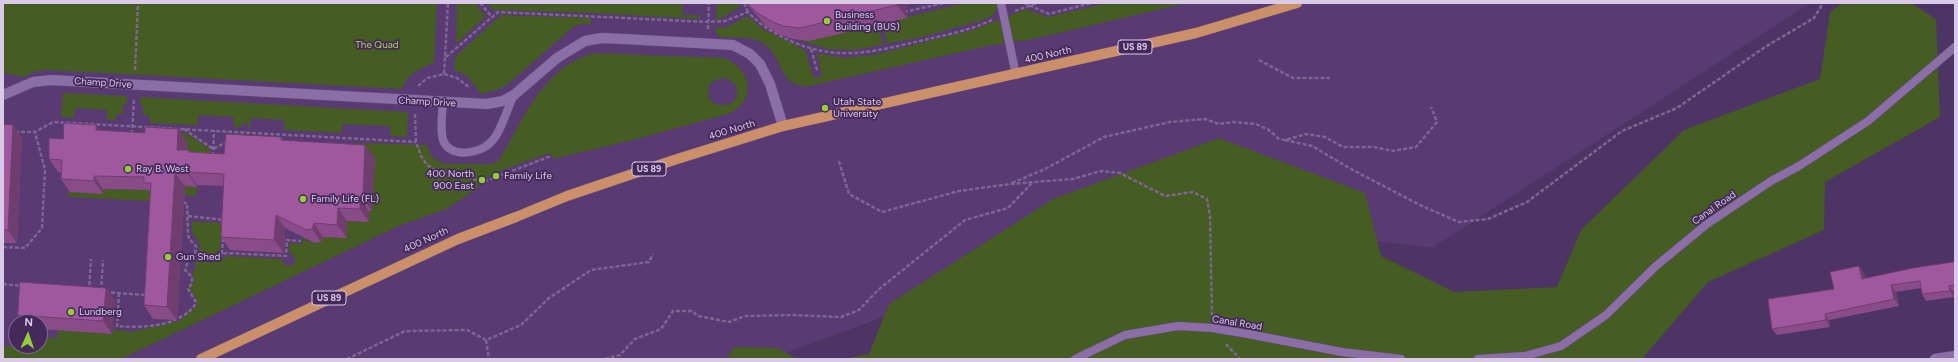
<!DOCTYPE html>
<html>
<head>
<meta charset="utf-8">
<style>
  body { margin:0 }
  #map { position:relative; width:1958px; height:362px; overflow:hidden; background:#4e3365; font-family:Figtree,sans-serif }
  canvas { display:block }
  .frame { position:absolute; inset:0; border:4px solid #d9cae8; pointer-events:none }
  .north { position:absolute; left:8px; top:314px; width:40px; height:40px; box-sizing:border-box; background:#44295a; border:1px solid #806993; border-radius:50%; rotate:3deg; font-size:11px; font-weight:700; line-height:16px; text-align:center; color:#d9cae8 }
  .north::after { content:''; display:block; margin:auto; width:14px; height:18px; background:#97cc39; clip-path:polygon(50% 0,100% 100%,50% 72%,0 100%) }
</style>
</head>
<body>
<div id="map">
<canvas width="1958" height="362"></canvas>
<div class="frame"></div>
<div class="north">N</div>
</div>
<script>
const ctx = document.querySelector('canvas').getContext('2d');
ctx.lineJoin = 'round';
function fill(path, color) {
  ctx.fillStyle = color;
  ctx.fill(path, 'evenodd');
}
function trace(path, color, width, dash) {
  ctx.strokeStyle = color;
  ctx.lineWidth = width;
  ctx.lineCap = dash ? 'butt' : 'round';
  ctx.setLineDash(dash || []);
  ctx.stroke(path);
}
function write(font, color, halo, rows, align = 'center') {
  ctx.font = font + ' Figtree,sans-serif';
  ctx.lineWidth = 3.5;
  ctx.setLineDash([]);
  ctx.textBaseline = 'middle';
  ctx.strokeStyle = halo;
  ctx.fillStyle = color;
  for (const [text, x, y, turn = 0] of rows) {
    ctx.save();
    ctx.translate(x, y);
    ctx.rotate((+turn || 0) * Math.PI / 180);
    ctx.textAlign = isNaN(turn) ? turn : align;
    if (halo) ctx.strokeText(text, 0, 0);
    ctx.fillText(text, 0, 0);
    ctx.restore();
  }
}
fill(new Path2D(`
  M 3,3 L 1810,3 L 1432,248 L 1164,214 L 769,359 L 3,359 ZM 16,322 L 40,322 L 40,346 L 16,346 Z`), '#593a73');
fill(new Path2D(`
  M 3,3 L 437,3 L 434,63 C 420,68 407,74 402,89 L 48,70 L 36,71 L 24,77 L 3,73 Z
  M 457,3 L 474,3 L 486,16 L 456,44 Z
  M 487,3 L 683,3 L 682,15 L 699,15 L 699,19 L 594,13 L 493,10 Z
  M 717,3 L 738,3 L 741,6 L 716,21 Z
  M 964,3 L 999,3 L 995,13 L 986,19 L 922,37 L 854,50 L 828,49 L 795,39 L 878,25 L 883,44 L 887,43 L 882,23 Z
  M 1108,3 L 1187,3 L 1033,39 L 992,45 L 809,86 C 777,87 785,58 763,43 C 751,36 734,38 720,37 L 716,32 L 716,27 L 725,28 L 748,16 L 761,28 L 805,50 L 814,78 L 822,76 L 817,53 L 844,58 L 873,55 L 970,31 L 1026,9 L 1048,17 Z
  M 1843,3 L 1911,3 L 1936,19 L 1940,117 L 1825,182 L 1824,230 L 1708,282 L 1642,359 L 842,359 L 869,354 L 889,304 L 1053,199 L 1219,138 L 1365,193 L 1381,256 L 1454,292 L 1557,287 L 1581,230 L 1684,130 L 1820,79 L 1830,12 Z
  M 501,15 L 591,18 L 591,24 L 580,24 L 573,27 L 507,85 L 496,90 L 481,94 C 473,83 468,73 454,70 L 455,57 Z
  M 593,53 L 725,58 C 751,70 757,98 731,113 L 637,139 L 553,159 L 550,153 C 532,160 489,172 477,185 L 480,187 L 446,209 L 401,225 L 121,359 L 3,359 L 3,346 L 40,346 L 40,337 L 57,338 L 58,330 L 112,334 L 113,329 L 132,332 L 179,321 L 197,306 L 195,297 L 189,288 L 194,281 L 192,274 L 196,267 L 194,262 L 218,262 L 227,256 L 282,259 L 284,265 L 290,266 L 294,264 L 295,259 L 293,255 L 289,253 L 289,243 L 302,244 L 303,236 L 306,236 L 306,240 L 315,243 L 347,221 L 369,222 L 353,157 L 354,143 L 427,145 L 432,157 L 444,164 L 493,164 L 499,160 C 524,119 542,68 593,53 ZM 724,77 L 735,84 C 749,114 693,111 712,82 Z
  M 63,93 L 127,96 L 127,104 L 123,104 L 123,114 L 116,114 L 116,120 L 107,120 L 107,110 L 75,108 L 74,118 L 61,117 Z
  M 140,97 L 408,112 L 407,137 L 390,136 L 390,126 L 342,124 L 342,133 L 284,130 L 284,120 L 251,118 L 250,128 L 248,128 L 248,123 L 243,123 L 242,127 L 234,127 L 234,117 L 198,115 L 198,125 L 150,123 L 150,116 L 143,115 L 143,105 L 140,105 Z
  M 143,131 L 186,133 L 210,149 L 210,166 L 186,163 L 187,142 L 143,133 Z
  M 61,173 L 71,173 L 103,189 L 153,190 L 151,201 L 71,197 L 68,195 L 69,177 L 68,174 Z
  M 184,186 L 197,187 L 196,196 L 184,195 Z
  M 192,221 L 222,223 L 220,252 L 213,256 L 201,256 L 199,253 L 200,244 L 192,232 Z
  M 734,347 L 778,348 L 797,359 L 726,359 Z`), '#455c22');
const service = new Path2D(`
  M 1001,3 L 1016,75
  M 443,103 C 442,114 440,129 443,140 C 450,159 480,154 491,142 C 501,133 507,108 514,95
  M 1075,359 L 1125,335 L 1178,326 L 1212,328 L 1248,334 L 1342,352 L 1401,359
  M 1478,359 L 1525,356 L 1561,346 L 1606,315 L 1656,266 L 1707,224 L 1771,181 L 1799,166 L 1868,121 L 1955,47`);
const minor = new Path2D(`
  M 3,95 L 33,82 L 51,80 L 487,104 L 503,101 L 514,95 L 557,58 L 585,41 L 602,38 L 624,39 L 733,45 L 750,54 L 760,64 L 770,84 L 783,126`);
const tertiary = new Path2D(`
  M 1935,359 L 1955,356`);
const primary = new Path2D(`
  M 201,359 L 458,239 L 516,217 L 567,196 L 674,160 L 783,126 L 1196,33 L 1297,3`);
trace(service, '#664e79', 9);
trace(minor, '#664e79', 11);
trace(tertiary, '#664e79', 11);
trace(primary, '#664e79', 11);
trace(new Path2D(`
  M 480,3 L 492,17
  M 744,3 L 748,12
  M 1024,3 L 1049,14 L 1091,3
  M 1015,11 L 1037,3
  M 904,12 L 944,3
  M 708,29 L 709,3
  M 811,49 L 817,70
  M 446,57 L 498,12 L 708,22 L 725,21 L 748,12 C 761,26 775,34 793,42 C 841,62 876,51 924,40 C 946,35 971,30 992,20
  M 1259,60 L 1293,78 L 1330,78
  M 135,70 L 138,3
  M 444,74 L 457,78 L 470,88
  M 418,86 L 427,78 L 444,74 L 448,3
  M 415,114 L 416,142 L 421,156 L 427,165 L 436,170 L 461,175 L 483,182 L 551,156
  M 184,129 L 213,149 L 227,142
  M 15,132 L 35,132 L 53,122 L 416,142
  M 132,134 L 134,99
  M 1285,140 L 1312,146 L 1351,169 L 1422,206 L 1459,222 L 1488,219 L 1527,202 L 1622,131 L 1677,108 L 1765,47 L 1814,18 L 1823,3
  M 213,156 L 214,130
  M 839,161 L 849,194 L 882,212 L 959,191 L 1010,184 L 1073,179 L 1101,171 L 1120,173 L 1165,196 L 1193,192 L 1207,199 L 1210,216 L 1212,316
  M 1012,183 L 1045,169 L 1104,137 L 1170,122 L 1205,119 L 1219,124 L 1233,122 L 1256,124 L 1269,130 L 1279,139 L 1285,140 L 1306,134 L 1325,137 L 1343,147 L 1374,147 L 1393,151 L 1416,147 L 1437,122 L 1431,107
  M 188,216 L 225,220
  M 3,247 L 25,248 L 42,228 L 45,170 L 35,132
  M 222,254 L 223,238
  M 195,258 L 215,259 L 226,253 L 286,256 L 287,240 L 301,241
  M 3,284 L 22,286
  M 89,291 L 91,259
  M 101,291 L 103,260
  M 105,292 L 144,295 L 145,293
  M 119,293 L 117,326 C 143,328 178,327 195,305 L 196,302 L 188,289 L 192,283 L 192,277 L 185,270 L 188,261 L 195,258 L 196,246 L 189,239 L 188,234 L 187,203 L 182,203
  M 486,340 L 489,359
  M 1226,344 L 1240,359
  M 347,359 L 405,331 L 467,330 L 486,340 L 521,325 L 549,298 L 591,270 L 649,262 L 653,254
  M 605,359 L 620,355 L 635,339 L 661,329 L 673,311 L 692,311 L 698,316 L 729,322 L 745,316 L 793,315 L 841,317 L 859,310 L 878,290 L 965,220 L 1008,208 L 1032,183`), '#7d6691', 2.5, [4, 2]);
trace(service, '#8a6ea5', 8);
trace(minor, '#8a6ea5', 10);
trace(tertiary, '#8a6ea5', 10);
trace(primary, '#cb906a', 10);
fill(new Path2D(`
  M 746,3 L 916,3 L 906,5 L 907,18 L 809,41 L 793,39 L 778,34 L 765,25 Z
  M 3,124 L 22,138 L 17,243 L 3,243 Z
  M 96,125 L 100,131 L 145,133 L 178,129 L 187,142 L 187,150 L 190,152 L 224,154 L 281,137 L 283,140 L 375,158 L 372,211 L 369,211 L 369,222 L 347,221 L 347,238 L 323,237 L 321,242 L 315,243 L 285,228 L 284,253 L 230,250 L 221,237 L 224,186 L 197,185 L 197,187 L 185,186 L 177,320 L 153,319 L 144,305 L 150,192 L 149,190 L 103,189 L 103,194 L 70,192 L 61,179 L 62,173 L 58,172 L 49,159 Z
  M 1955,262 L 1955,292 L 1954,292 L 1954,297 L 1926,301 L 1922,294 L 1921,288 L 1896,292 L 1899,306 L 1829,320 L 1830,327 L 1777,335 L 1772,329 L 1864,273 L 1865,278 Z
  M 115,301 L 112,334 L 40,329 L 40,322 L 22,322 L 18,315 Z`), '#894c88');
fill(new Path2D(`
  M 897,3 L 904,3 L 906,5 L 907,18 L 897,5 Z
  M 13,125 L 22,138 L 17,243 L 8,230 Z
  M 96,125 L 105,138 L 96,130 Z
  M 178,129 L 187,142 L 186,163 L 177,150 Z
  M 365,145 L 375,158 L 372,211 L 363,198 Z
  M 188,172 L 197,185 L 197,187 L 188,174 Z
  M 175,173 L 185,186 L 177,320 L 167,307 Z
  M 94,176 L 103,189 L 103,194 L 94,181 Z
  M 360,198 L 369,211 L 369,222 L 360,209 Z
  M 338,208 L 347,221 L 347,238 L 337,225 Z
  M 276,215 L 285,228 L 284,253 L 274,240 Z
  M 314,223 L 323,237 L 321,242 L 312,229 Z
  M 1859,266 L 1864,273 L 1866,285 L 1862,279 Z
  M 1891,285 L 1896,292 L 1899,306 L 1894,299 Z
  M 1949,286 L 1954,292 L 1954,297 L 1950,291 Z
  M 106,288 L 115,301 L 112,334 L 103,321 Z
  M 1825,314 L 1829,320 L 1830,327 L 1826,320 Z`), '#6f3e6f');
const building = new Path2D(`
  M 748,3 L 897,3 L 897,5 L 800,28 L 783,26 L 769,20 L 756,12 Z
  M 64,123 L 96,125 L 96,130 L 130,132 L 145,133 L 145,127 L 178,129 L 177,150 L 189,150 L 189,152 L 224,154 L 226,134 L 281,137 L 281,140 L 365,145 L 363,198 L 360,198 L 360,209 L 338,208 L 337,225 L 314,223 L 312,229 L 306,230 L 276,215 L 274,240 L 221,237 L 224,174 L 188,172 L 188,174 L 175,173 L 167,307 L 144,305 L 151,183 L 144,183 L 144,177 L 94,176 L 94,181 L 61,179 L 62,160 L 49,159 L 49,138 L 63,139 Z
  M 3,124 L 13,125 L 8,230 L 3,230 Z
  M 1955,262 L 1955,285 L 1949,286 L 1950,291 L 1922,294 L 1920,281 L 1891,285 L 1894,299 L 1825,314 L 1826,320 L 1772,329 L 1768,299 L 1834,289 L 1830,272 L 1859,266 L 1862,279 L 1913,268 Z
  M 20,282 L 106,288 L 103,321 L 18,315 Z`);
fill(building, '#9f589e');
trace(building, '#6f3e6f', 1);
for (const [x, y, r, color] of [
  [827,21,4,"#97cc39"],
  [825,108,4,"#97cc39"],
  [128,169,4,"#97cc39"],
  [496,176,4,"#97cc39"],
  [482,180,4,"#97cc39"],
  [303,199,4,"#97cc39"],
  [168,257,4,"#97cc39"],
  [71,312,4,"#97cc39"]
]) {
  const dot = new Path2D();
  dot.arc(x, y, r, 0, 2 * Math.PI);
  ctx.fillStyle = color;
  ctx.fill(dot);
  trace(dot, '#44295a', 1.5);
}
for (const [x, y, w] of [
  [1135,47,34],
  [649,169,34],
  [329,298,34]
]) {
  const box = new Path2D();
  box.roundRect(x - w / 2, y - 7, w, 14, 3);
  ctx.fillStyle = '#44295a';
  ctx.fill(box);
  trace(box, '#d9cae8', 1);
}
write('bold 9px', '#d9cae8', null, [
  ["US 89",1135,47],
  ["US 89",649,169],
  ["US 89",329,298]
]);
write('10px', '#d9cae8', '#44295a', [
  ["Business",835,15],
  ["Building (BUS)",835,27],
  ["Utah State",833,102],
  ["University",833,114],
  ["Ray B. West",136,169],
  ["400 North",474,174,"right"],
  ["900 East",474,186,"right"],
  ["Family Life",504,176],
  ["Family Life (FL)",311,199],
  ["Gun Shed",176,257],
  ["Lundberg",79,312]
], 'left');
write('10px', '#a3d357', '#44295a', [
  ["The Quad",377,45]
]);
write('10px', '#d9cae8', '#44295a', [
  ["400 North",1048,55,-13],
  ["Champ Drive",103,83,4],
  ["Champ Drive",427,102,3],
  ["400 North",732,130,-17],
  ["Canal Road",1714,208,-35],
  ["400 North",426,240,-25],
  ["Canal Road",1237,323,9]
]);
</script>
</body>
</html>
